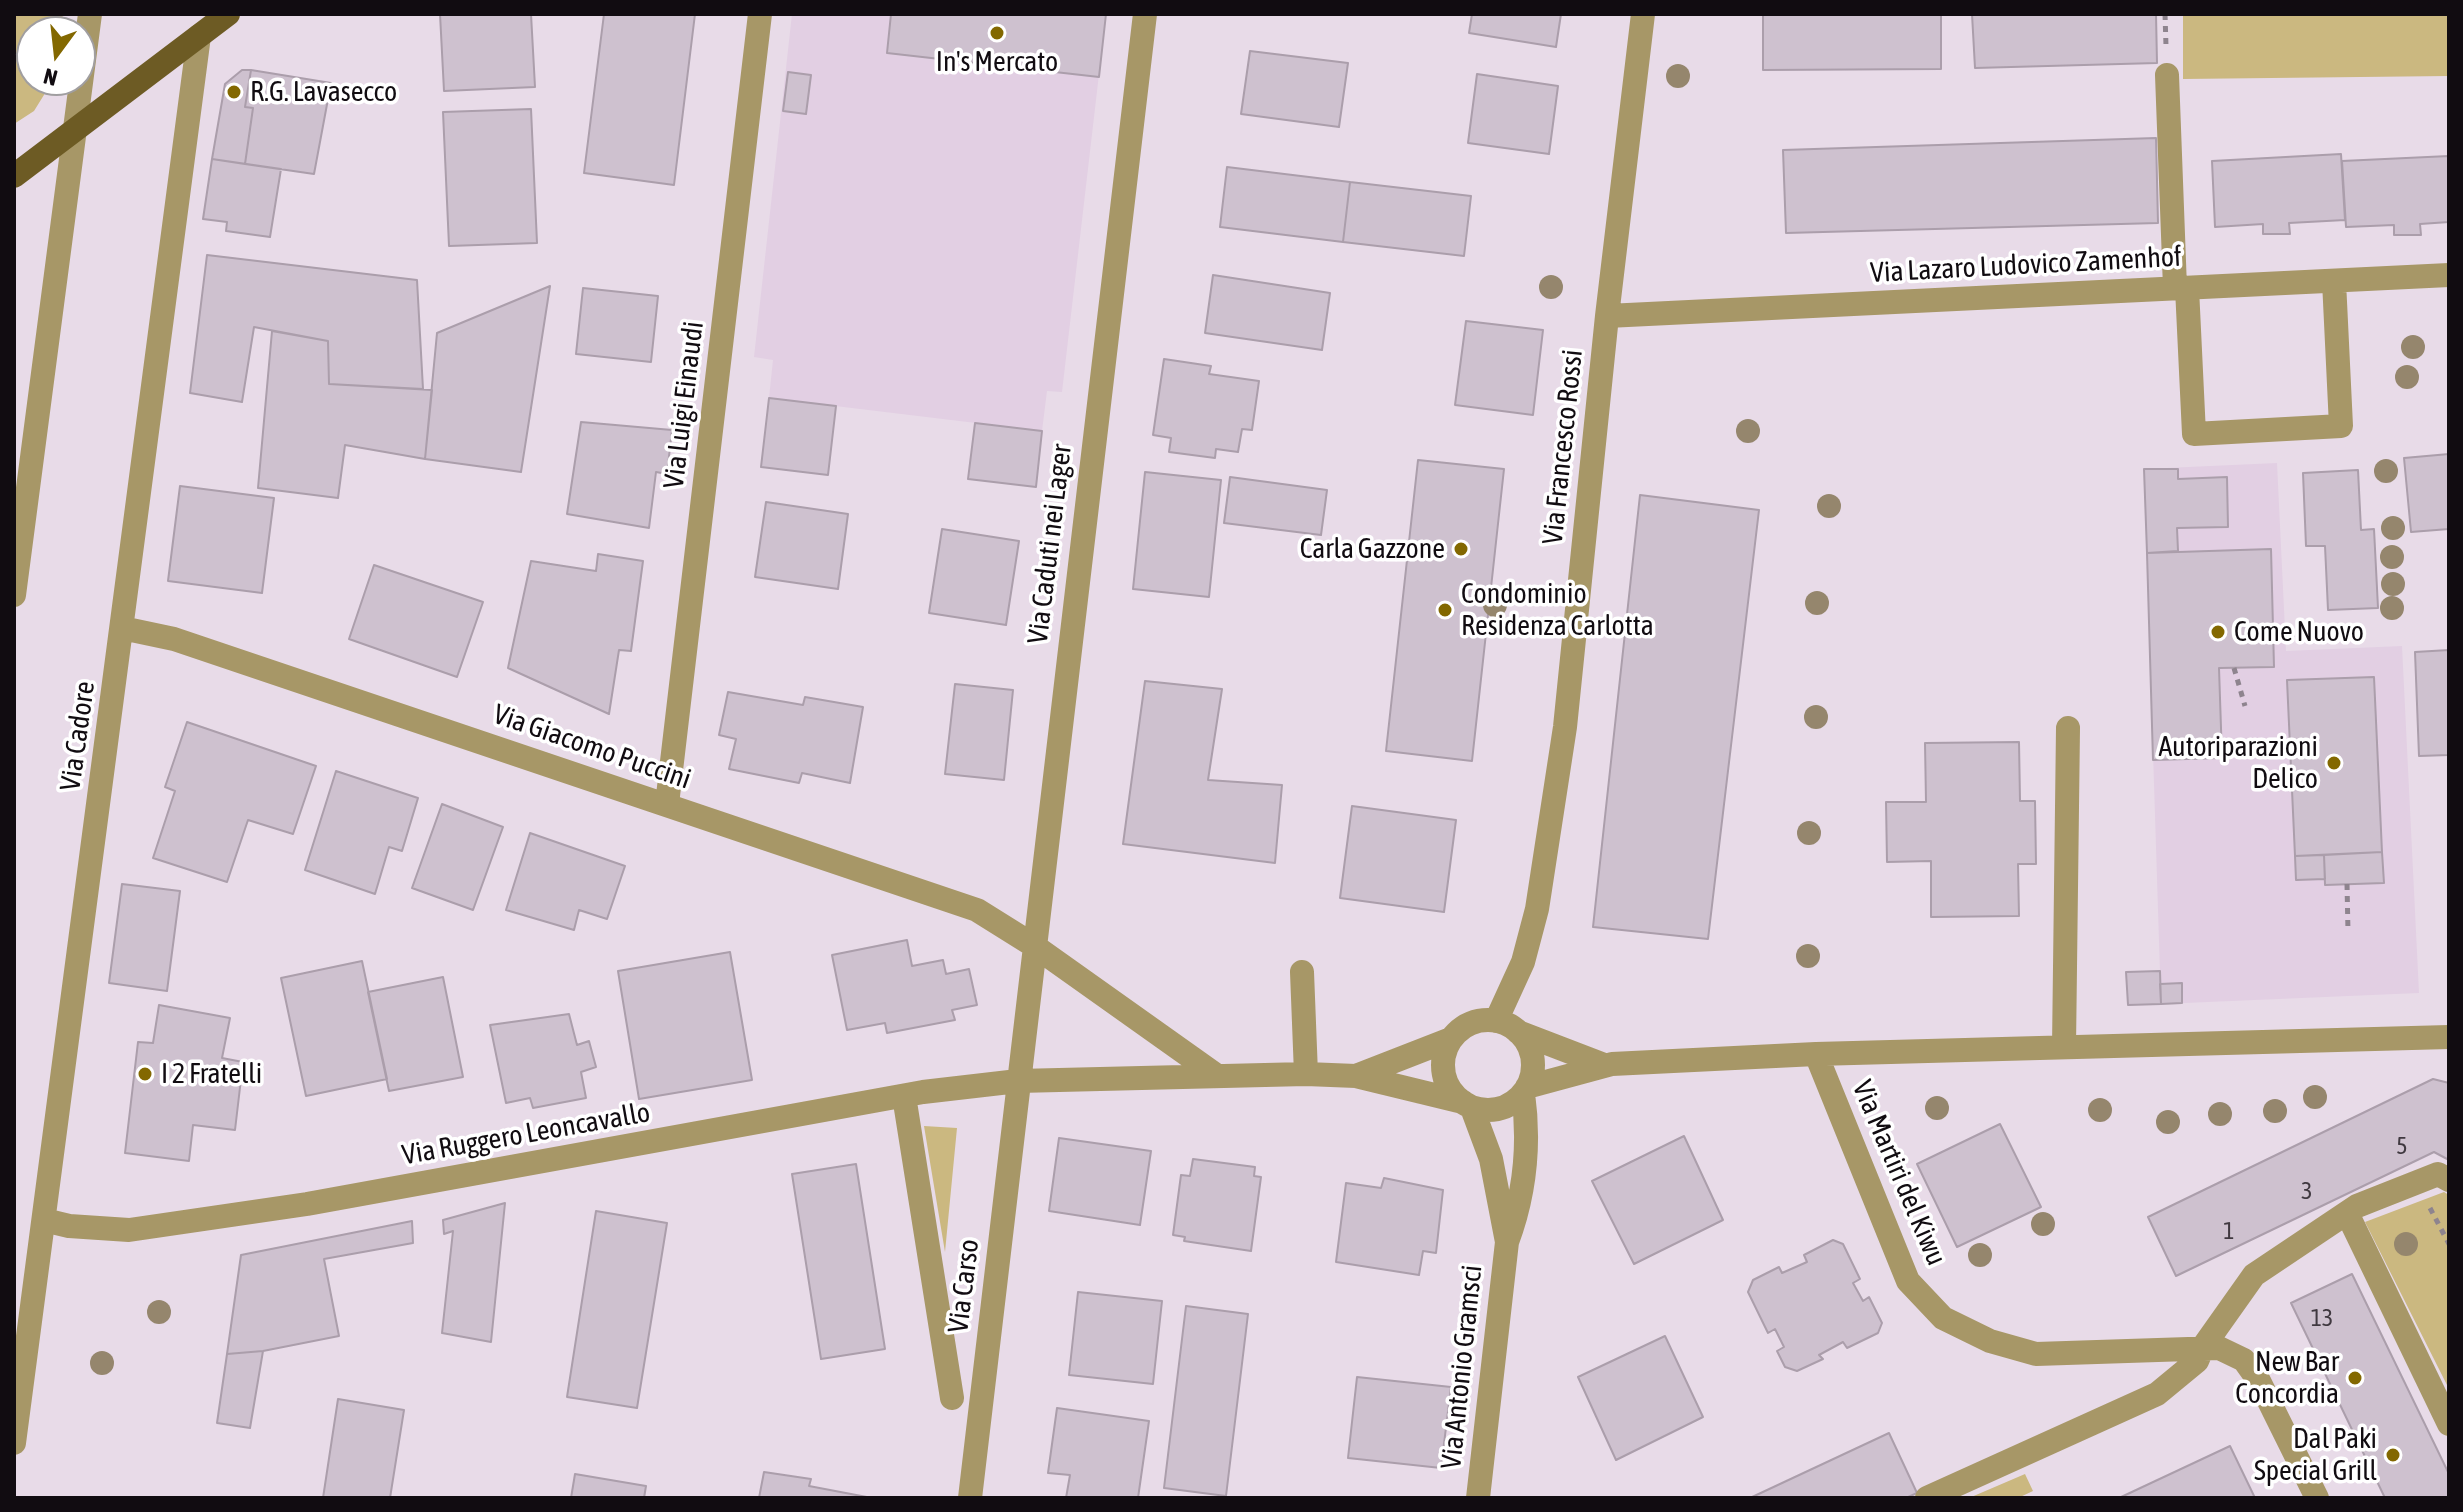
<!DOCTYPE html>
<html>
<head>
<meta charset="utf-8">
<style>
  body { margin:0 }
  #map { position:relative; width:2463px; height:1512px; overflow:hidden; background:#e8dbe8; font-family:"Asap Condensed",sans-serif }
  canvas { display:block }
  .frame { position:absolute; inset:0; border:16px solid #110c11; pointer-events:none }
  .north { position:absolute; left:16px; top:16px; width:80px; height:80px; box-sizing:border-box; background:#fff; border:2px solid #a09ea0; border-radius:50%; rotate:195deg; font-size:22px; font-weight:700; line-height:32px; text-align:center; color:#110c11 }
  .north::after { content:''; display:block; margin:auto; width:28px; height:36px; background:#836800; clip-path:polygon(50% 0,100% 100%,50% 72%,0 100%) }
</style>
</head>
<body>
<div id="map">
<canvas width="2463" height="1512"></canvas>
<div class="frame"></div>
<div class="north">N</div>
</div>
<script>
const ctx = document.querySelector('canvas').getContext('2d');
ctx.lineJoin = 'round';
function fill(path, color) {
  ctx.fillStyle = color;
  ctx.fill(path, 'evenodd');
}
function trace(path, color, width, dash) {
  ctx.strokeStyle = color;
  ctx.lineWidth = width;
  ctx.lineCap = dash ? 'butt' : 'round';
  ctx.setLineDash(dash || []);
  ctx.stroke(path);
}
function write(font, color, halo, rows, align = 'center') {
  ctx.font = font + ' "Asap Condensed",sans-serif';
  ctx.lineWidth = 7;
  ctx.setLineDash([]);
  ctx.textBaseline = 'middle';
  ctx.strokeStyle = halo;
  ctx.fillStyle = color;
  for (const [text, x, y, turn = 0] of rows) {
    ctx.save();
    ctx.translate(x, y);
    ctx.rotate((+turn || 0) * Math.PI / 180);
    ctx.textAlign = isNaN(turn) ? turn : align;
    if (halo) ctx.strokeText(text, 0, 0);
    ctx.fillText(text, 0, 0);
    ctx.restore();
  }
}
fill(new Path2D(`
  M 792,14 L 1106,14 L 1062,392 L 1047,391 L 1042,431 L 769,398 L 773,360 L 754,357 Z
  M 2277,463 L 2286,651 L 2402,646 L 2419,993 L 2161,1004 L 2144,469 Z`), '#e2cfe3');
fill(new Path2D(`
  M 14,14 L 63,14 L 60,32 L 32,32 L 32,80 L 52,82 L 34,111 L 14,124 Z
  M 2183,14 L 2449,14 L 2449,76 L 2183,79 Z
  M 924,1126 L 957,1128 L 945,1252 Z
  M 2444,1192 L 2449,1195 L 2449,1389 L 2365,1222 Z
  M 2025,1474 L 2033,1491 L 2018,1498 L 1969,1498 Z`), '#cbb880');
const building = new Path2D(`
  M 440,14 L 531,14 L 535,87 L 444,91 Z
  M 604,14 L 695,14 L 674,185 L 584,173 Z
  M 891,14 L 1106,14 L 1099,77 L 887,53 Z
  M 1472,14 L 1561,14 L 1556,47 L 1469,33 Z
  M 1763,14 L 1941,14 L 1941,69 L 1763,70 Z
  M 1972,14 L 2156,14 L 2157,63 L 1975,68 Z
  M 1250,51 L 1348,63 L 1339,127 L 1241,114 Z
  M 242,70 L 251,70 L 245,107 L 253,108 L 245,164 L 212,159 L 225,84 Z
  M 251,70 L 331,83 L 314,174 L 245,164 L 253,108 L 245,107 Z
  M 788,72 L 811,75 L 806,114 L 783,111 Z
  M 1477,74 L 1558,86 L 1549,154 L 1468,143 Z
  M 531,109 L 537,243 L 449,246 L 443,112 Z
  M 2156,138 L 2158,223 L 1786,233 L 1783,150 Z
  M 2341,154 L 2345,220 L 2289,223 L 2290,234 L 2263,234 L 2263,224 L 2215,227 L 2212,161 Z
  M 2449,156 L 2449,222 L 2420,224 L 2421,235 L 2394,235 L 2394,225 L 2346,227 L 2342,161 Z
  M 212,159 L 281,169 L 270,237 L 226,231 L 227,222 L 203,219 Z
  M 1227,167 L 1350,182 L 1343,242 L 1220,227 Z
  M 1350,182 L 1471,196 L 1464,256 L 1343,242 Z
  M 207,255 L 417,280 L 423,389 L 329,384 L 328,341 L 254,327 L 242,402 L 190,393 Z
  M 1213,275 L 1330,293 L 1322,350 L 1205,333 Z
  M 550,286 L 521,472 L 425,459 L 437,333 Z
  M 583,288 L 658,296 L 651,362 L 576,354 Z
  M 1466,321 L 1543,330 L 1533,415 L 1455,405 Z
  M 272,331 L 328,341 L 329,384 L 432,390 L 425,459 L 345,445 L 338,498 L 258,488 Z
  M 1164,359 L 1211,366 L 1209,374 L 1259,381 L 1252,430 L 1242,429 L 1238,452 L 1216,449 L 1215,458 L 1169,452 L 1171,438 L 1153,435 Z
  M 769,398 L 836,406 L 828,475 L 761,467 Z
  M 581,422 L 672,430 L 667,474 L 656,472 L 649,528 L 567,514 Z
  M 975,423 L 1042,431 L 1036,487 L 968,479 Z
  M 2449,454 L 2449,529 L 2411,532 L 2404,458 Z
  M 1418,460 L 1504,469 L 1472,761 L 1386,751 Z
  M 2144,469 L 2178,469 L 2178,479 L 2227,477 L 2228,527 L 2177,528 L 2178,551 L 2147,553 Z
  M 2358,470 L 2361,530 L 2374,529 L 2378,608 L 2328,610 L 2325,546 L 2306,546 L 2303,473 Z
  M 1145,472 L 1221,480 L 1209,597 L 1133,589 Z
  M 1230,477 L 1327,490 L 1321,535 L 1224,523 Z
  M 180,486 L 274,498 L 262,593 L 168,581 Z
  M 1640,495 L 1759,510 L 1708,939 L 1593,927 Z
  M 766,502 L 848,514 L 838,589 L 755,577 Z
  M 942,529 L 1019,541 L 1006,625 L 929,613 Z
  M 2271,549 L 2274,667 L 2219,668 L 2222,758 L 2153,760 L 2147,553 Z
  M 598,554 L 643,561 L 631,651 L 619,650 L 609,714 L 508,668 L 531,561 L 596,571 Z
  M 374,565 L 483,602 L 457,677 L 349,639 Z
  M 2449,650 L 2449,755 L 2419,756 L 2415,652 Z
  M 2374,677 L 2382,852 L 2295,856 L 2287,680 Z
  M 1145,681 L 1222,689 L 1208,780 L 1282,785 L 1275,863 L 1123,844 Z
  M 955,684 L 1013,690 L 1004,780 L 945,774 Z
  M 728,692 L 803,705 L 805,697 L 863,707 L 850,783 L 802,773 L 799,783 L 729,769 L 736,739 L 719,735 Z
  M 187,722 L 316,766 L 293,834 L 248,820 L 227,882 L 153,858 L 175,791 L 165,787 Z
  M 2019,742 L 2020,801 L 2035,801 L 2036,864 L 2018,864 L 2019,916 L 1931,917 L 1931,861 L 1887,862 L 1886,802 L 1926,802 L 1925,743 Z
  M 336,771 L 418,798 L 402,851 L 389,847 L 375,894 L 305,870 Z
  M 442,804 L 503,827 L 473,910 L 412,888 Z
  M 1352,806 L 1456,820 L 1444,912 L 1340,898 Z
  M 530,833 L 625,866 L 607,919 L 579,910 L 574,930 L 506,910 Z
  M 2382,852 L 2384,883 L 2325,885 L 2324,855 Z
  M 2324,855 L 2325,879 L 2296,880 L 2295,856 Z
  M 122,884 L 180,891 L 167,991 L 109,983 Z
  M 907,940 L 912,966 L 943,960 L 946,974 L 969,969 L 977,1005 L 952,1010 L 955,1020 L 887,1033 L 885,1023 L 847,1030 L 832,955 Z
  M 730,952 L 752,1080 L 639,1099 L 618,971 Z
  M 362,961 L 387,1079 L 306,1096 L 281,978 Z
  M 2160,971 L 2161,1004 L 2128,1005 L 2126,972 Z
  M 443,977 L 463,1077 L 389,1091 L 368,992 Z
  M 2182,983 L 2182,1003 L 2161,1004 L 2160,984 Z
  M 159,1005 L 230,1018 L 222,1058 L 243,1062 L 235,1130 L 193,1125 L 189,1161 L 125,1153 L 138,1042 L 153,1043 Z
  M 569,1014 L 577,1045 L 589,1041 L 596,1067 L 581,1072 L 586,1098 L 533,1108 L 530,1098 L 506,1103 L 490,1025 Z
  M 2433,1079 L 2449,1083 L 2449,1160 L 2434,1152 L 2176,1276 L 2148,1217 Z
  M 2000,1124 L 2041,1207 L 1957,1247 L 1917,1164 Z
  M 1684,1136 L 1723,1220 L 1634,1264 L 1592,1181 Z
  M 1059,1138 L 1151,1151 L 1140,1225 L 1049,1211 Z
  M 1193,1159 L 1255,1167 L 1254,1176 L 1261,1177 L 1251,1251 L 1184,1241 L 1185,1237 L 1173,1235 L 1181,1175 L 1190,1176 Z
  M 856,1164 L 885,1349 L 821,1359 L 792,1174 Z
  M 1384,1178 L 1443,1190 L 1436,1253 L 1423,1251 L 1419,1275 L 1336,1262 L 1346,1183 L 1381,1188 Z
  M 505,1203 L 491,1342 L 442,1333 L 453,1231 L 444,1234 L 443,1220 Z
  M 596,1211 L 667,1223 L 637,1408 L 567,1397 Z
  M 412,1221 L 413,1243 L 324,1259 L 339,1336 L 263,1351 L 227,1354 L 241,1255 Z
  M 1833,1240 L 1843,1244 L 1860,1279 L 1853,1283 L 1863,1301 L 1869,1297 L 1882,1323 L 1878,1333 L 1847,1348 L 1843,1342 L 1819,1355 L 1823,1359 L 1797,1371 L 1785,1367 L 1777,1351 L 1784,1347 L 1775,1329 L 1768,1333 L 1748,1292 L 1753,1280 L 1779,1267 L 1782,1273 L 1807,1262 L 1804,1255 Z
  M 2352,1274 L 2449,1474 L 2449,1498 L 2385,1498 L 2291,1303 Z
  M 1078,1292 L 1162,1301 L 1153,1384 L 1069,1375 Z
  M 1186,1306 L 1248,1314 L 1226,1496 L 1164,1488 Z
  M 1665,1336 L 1703,1417 L 1616,1460 L 1578,1377 Z
  M 263,1351 L 250,1428 L 217,1423 L 227,1354 Z
  M 1357,1377 L 1451,1387 L 1441,1468 L 1348,1458 Z
  M 338,1399 L 404,1410 L 390,1498 L 323,1498 Z
  M 1057,1408 L 1149,1421 L 1138,1498 L 1066,1498 L 1070,1475 L 1048,1473 Z
  M 1889,1433 L 1917,1493 L 1906,1498 L 1750,1498 Z
  M 2230,1446 L 2255,1498 L 2119,1498 Z
  M 764,1472 L 811,1479 L 809,1486 L 872,1498 L 759,1498 Z
  M 575,1474 L 646,1486 L 644,1498 L 571,1498 Z`);
fill(building, '#cec1cf');
trace(building, '#ab9eab', 2);
trace(new Path2D(`
  M 2165,14 L 2166,46
  M 2234,668 L 2245,706
  M 2347,884 L 2348,932
  M 2430,1208 L 2449,1244`), '#8e848e', 5, [6, 6]);
trace(new Path2D(`
  M 2167,75 L 2175,288
  M 2187,288 L 2194,434 L 2341,426 L 2334,281
  M 1607,316 L 2449,275
  M 14,595 L 90,14
  M 122,628 L 174,639 L 977,910 L 1033,945 L 1216,1075
  M 667,804 L 760,14
  M 1302,972 L 1306,1074
  M1443 1065a45 45 0 1 1 90 0a45 45 0 1 1-90 0Z
  M 1496,1021 L 1523,962 L 1537,909 L 1565,727 L 1607,316 L 1643,14
  M 1518,1032 L 1604,1065
  M 2064,1047 L 2068,728
  M 1816,1054 L 1908,1281 L 1943,1318 L 1990,1341 L 2036,1354 L 2219,1348 L 2244,1360 L 2259,1381 L 2317,1498
  M 1356,1076 L 1451,1039
  M 1527,1087 L 1612,1064 L 1816,1054 L 2449,1037
  M 904,1096 L 952,1398
  M 1472,1108 L 1491,1159 L 1507,1242
  M 2347,1213 L 2449,1424
  M 44,1220 L 69,1226 L 129,1230 L 307,1204 L 923,1092 L 1018,1081 L 1306,1074 L 1356,1076 L 1463,1102
  M 14,1443 L 199,36
  M 970,1498 L 1145,14
  M 1478,1498 L 1507,1242 C 1525,1194 1530,1144 1523,1093
  M 1927,1498 L 2157,1394 L 2197,1361 L 2203,1347 L 2254,1275 L 2357,1206 L 2438,1174 L 2449,1180`), '#a79767', 24);
trace(new Path2D(`
  M 14,176 L 228,14`), '#6d5b24', 24);
ctx.fillStyle = '#95866d';
for (const [x, y] of [
  [1678,76],
  [1551,287],
  [2413,347],
  [2407,377],
  [1748,431],
  [2386,471],
  [1829,506],
  [2393,528],
  [2392,557],
  [2393,584],
  [1817,603],
  [1495,605],
  [2392,608],
  [1816,717],
  [1809,833],
  [1808,956],
  [2315,1097],
  [1937,1108],
  [2100,1110],
  [2275,1111],
  [2220,1114],
  [2168,1122],
  [2043,1224],
  [2406,1244],
  [1980,1255],
  [159,1312],
  [102,1363]
]) {
  ctx.beginPath();
  ctx.arc(x, y, 12, 0, 2 * Math.PI);
  ctx.fill();
}
for (const [x, y, r, color] of [
  [997,33,8,"#836800"],
  [234,92,8,"#836800"],
  [1461,549,8,"#836800"],
  [1445,610,8,"#836800"],
  [2218,632,8,"#836800"],
  [2334,763,8,"#836800"],
  [145,1074,8,"#836800"],
  [2355,1378,8,"#836800"],
  [2393,1455,8,"#836800"]
]) {
  const dot = new Path2D();
  dot.arc(x, y, r, 0, 2 * Math.PI);
  ctx.fillStyle = color;
  ctx.fill(dot);
  trace(dot, '#fff', 3);
}
write('24px', '#403940', null, [
  ["5",2402,1146],
  ["3",2307,1191],
  ["1",2229,1231],
  ["13",2322,1318]
]);
write('28px', '#110c11', '#fff', [
  ["In's Mercato",997,62,"center"],
  ["R.G. Lavasecco",250,92],
  ["Carla Gazzone",1445,549,"right"],
  ["Condominio",1461,594],
  ["Residenza Carlotta",1461,626],
  ["Come Nuovo",2234,632],
  ["Autoriparazioni",2318,747,"right"],
  ["Delico",2318,779,"right"],
  ["I 2 Fratelli",161,1074],
  ["New Bar",2339,1362,"right"],
  ["Concordia",2339,1394,"right"],
  ["Dal Paki",2377,1439,"right"],
  ["Special Grill",2377,1471,"right"]
], 'left');
write('28px', '#110c11', '#fff', [
  ["Via Lazaro Ludovico Zamenhof",2026,265,-3],
  ["Via Luigi Einaudi",684,405,-83],
  ["Via Francesco Rossi",1563,447,-84],
  ["Via Caduti nei Lager",1050,544,-83],
  ["Via Cadore",78,736,-82],
  ["Via Giacomo Puccini",592,747,19],
  ["Via Ruggero Leoncavallo",526,1134,-10],
  ["Via Martiri del Kiwu",1899,1173,67],
  ["Via Carso",964,1286,-83],
  ["Via Antonio Gramsci",1462,1367,-84]
]);
</script>
</body>
</html>
